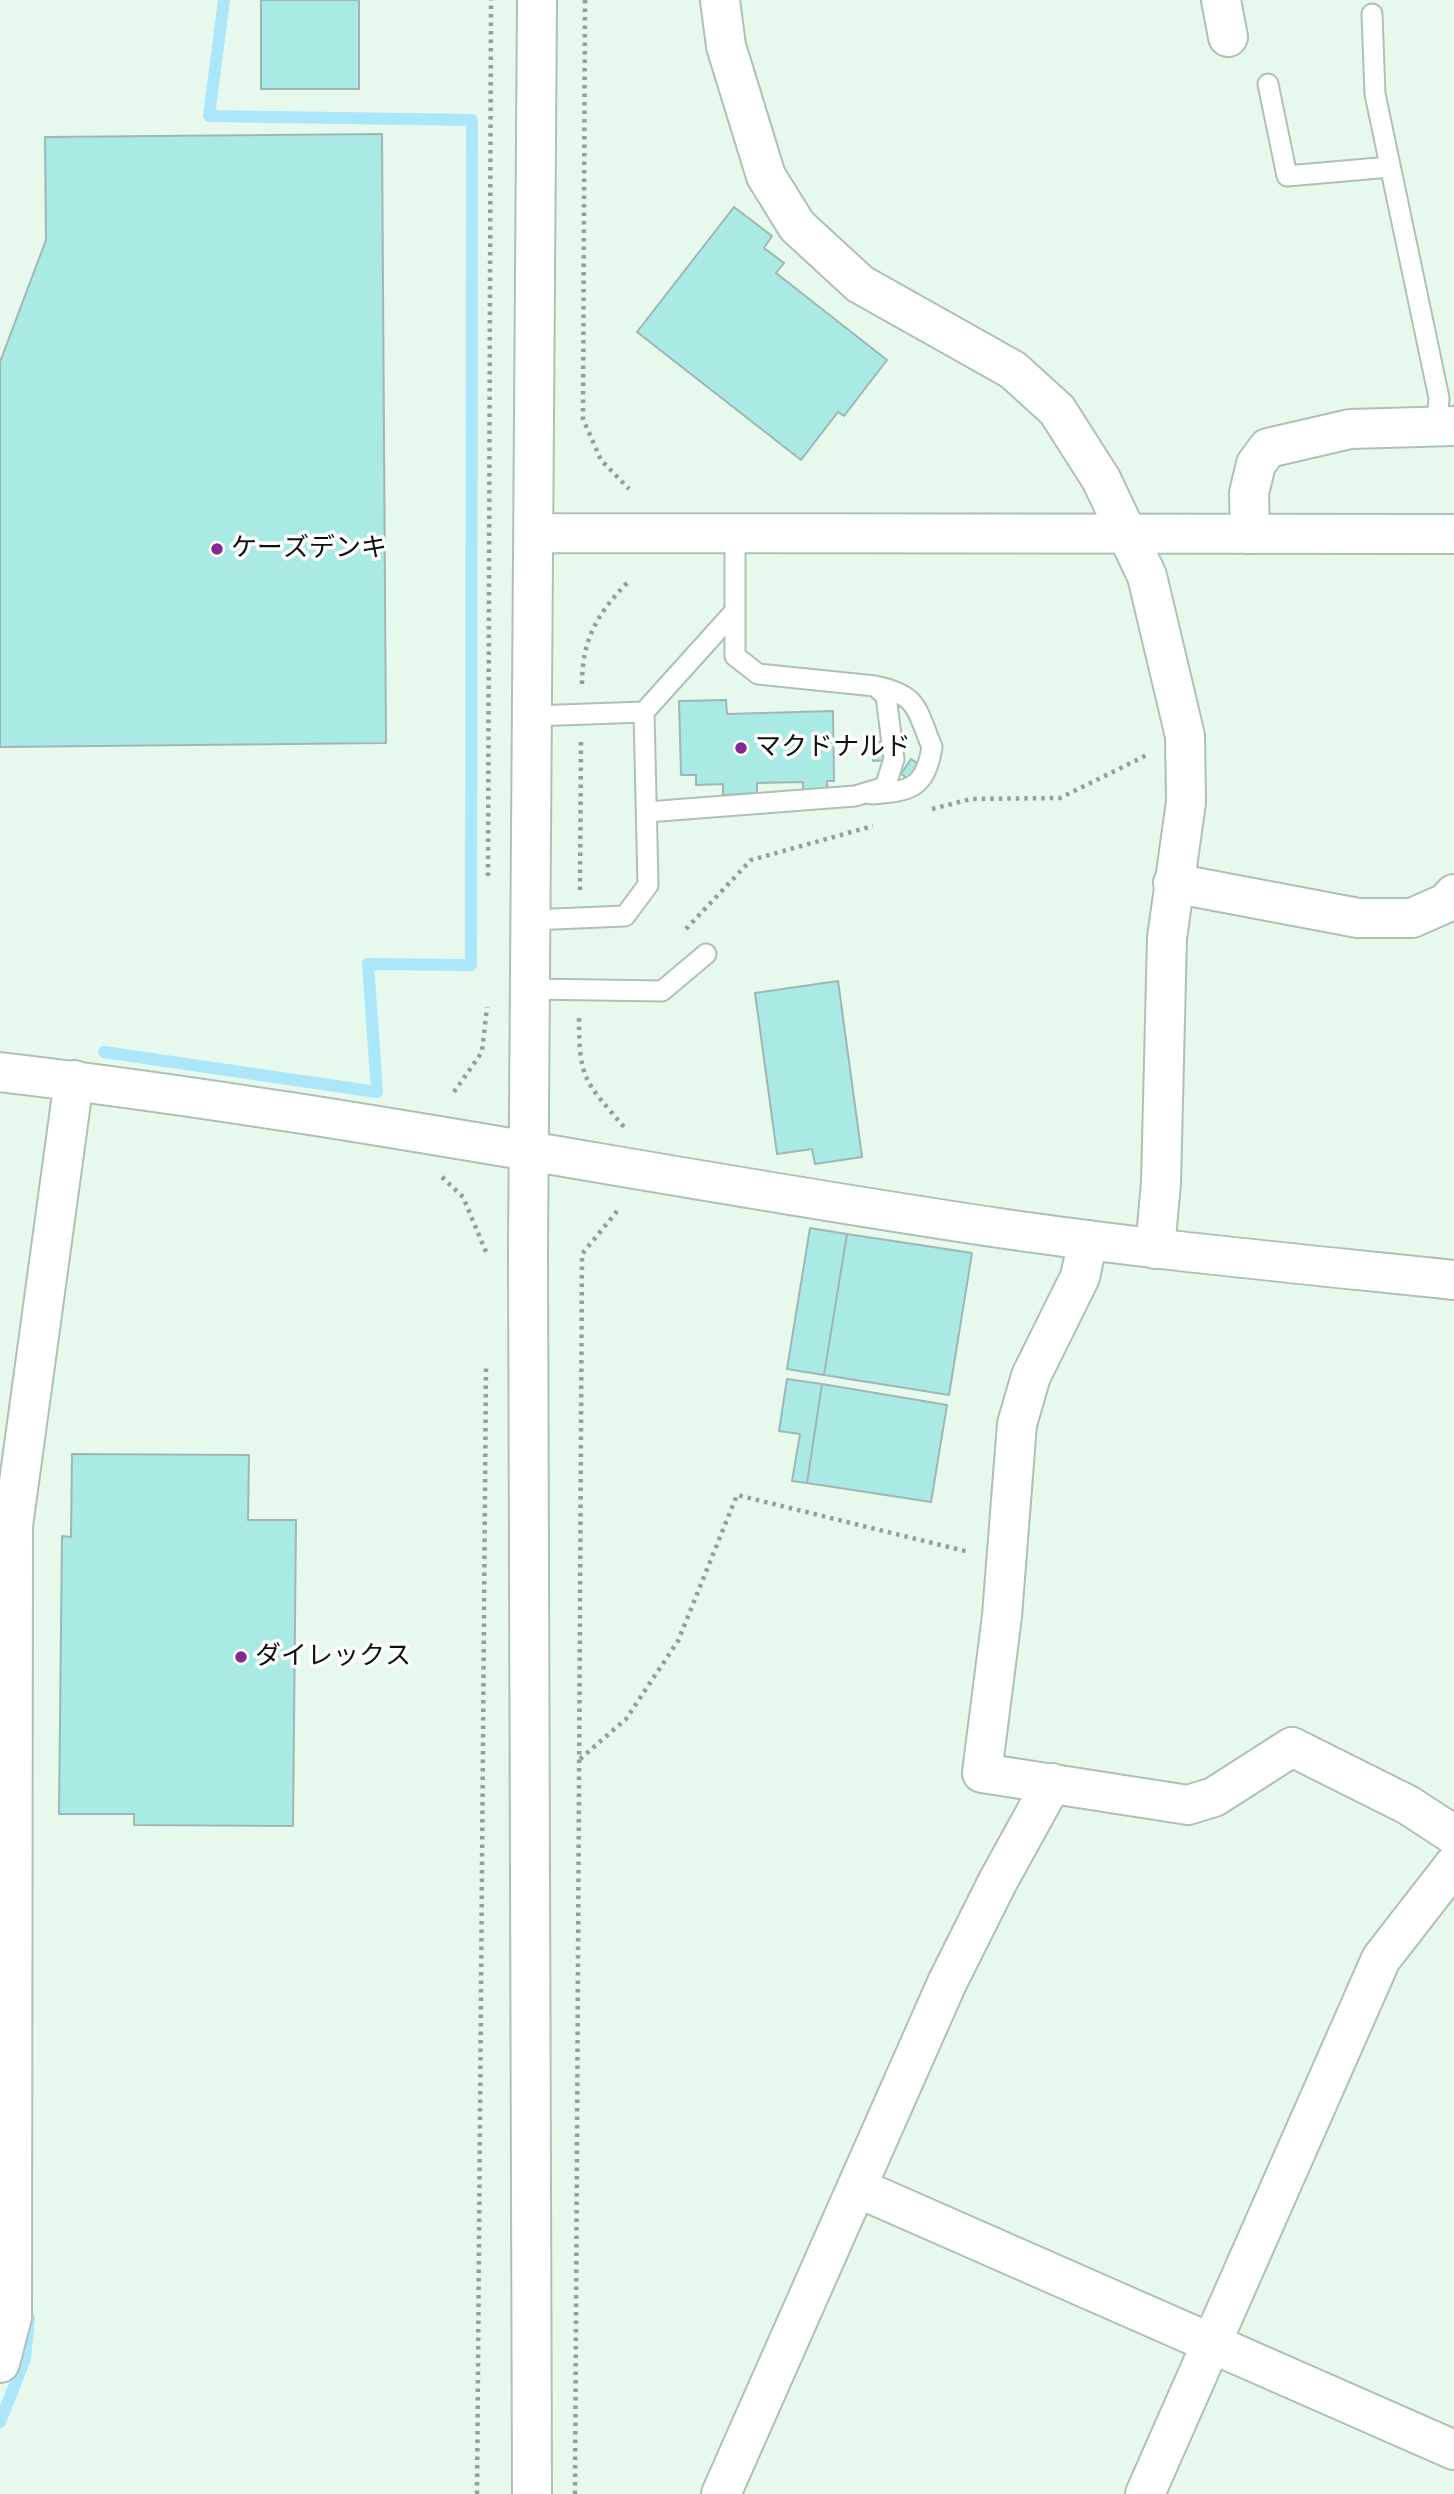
<!DOCTYPE html>
<html>
<head>
<meta charset="utf-8">
<style>
  body { margin:0 }
  canvas { display:block; background:#e7f9ed }
</style>
</head>
<body>
<canvas width="1454" height="2494"></canvas>
<script>
const ctx = document.querySelector('canvas').getContext('2d');
ctx.lineJoin = 'round';
function trace(path, color, width, dash) {
  ctx.strokeStyle = color;
  ctx.lineWidth = width;
  ctx.lineCap = dash ? 'butt' : 'round';
  ctx.setLineDash(dash || []);
  ctx.stroke(path);
}
function fill(path, color) {
  ctx.fillStyle = color;
  ctx.fill(path, 'evenodd');
}
function write(font, color, halo, rows, align = 'center') {
  ctx.font = font + ' Karla,"Noto Sans JP",sans-serif';
  ctx.lineWidth = 7;
  ctx.setLineDash([]);
  ctx.textBaseline = 'middle';
  ctx.strokeStyle = halo;
  ctx.fillStyle = color;
  for (const [text, x, y, turn = 0] of rows) {
    ctx.save();
    ctx.translate(x, y);
    ctx.rotate((+turn || 0) * Math.PI / 180);
    ctx.textAlign = isNaN(turn) ? turn : align;
    if (halo) ctx.strokeText(text, 0, 0);
    ctx.fillText(text, 0, 0);
    ctx.restore();
  }
}
trace(new Path2D(`
  M 104,1052 L 377,1092 L 368,964 L 471,965 L 472,120 L 209,116 L 224,0
  M 0,2422 L 25,2359 L 29,2318`), '#ace6fb', 12);
const building = new Path2D(`
  M 261,0 L 359,0 L 359,89 L 261,89 Z
  M 382,134 L 386,743 L 0,747 L 0,362 L 46,240 L 45,137 Z
  M 734,207 L 772,236 L 764,248 L 784,263 L 776,273 L 887,360 L 844,416 L 838,412 L 801,460 L 637,332 Z
  M 726,700 L 727,714 L 833,711 L 834,781 L 827,781 L 828,795 L 803,795 L 803,782 L 757,783 L 757,793 L 723,795 L 723,784 L 696,785 L 696,775 L 681,775 L 679,701 Z
  M 873,742 L 888,742 L 888,760 L 873,761 Z
  M 911,759 L 922,766 L 912,781 L 901,774 Z
  M 838,981 L 862,1157 L 815,1164 L 812,1149 L 777,1154 L 755,993 Z
  M 810,1228 L 847,1234 L 824,1375 L 787,1369 Z
  M 847,1234 L 972,1253 L 949,1395 L 824,1375 Z
  M 787,1379 L 822,1384 L 807,1483 L 792,1481 L 800,1434 L 779,1431 Z
  M 822,1384 L 947,1405 L 931,1502 L 807,1483 Z
  M 72,1454 L 249,1455 L 248,1520 L 296,1520 L 293,1826 L 134,1825 L 134,1814 L 59,1814 L 62,1536 L 71,1537 Z`);
fill(building, '#aaeae5');
trace(building, '#a0b6b4', 2);
const lane = new Path2D(`
  M 1372,14 L 1375,94 L 1439,398 L 1437,425
  M 1268,84 L 1287,176 L 1390,167
  M 532,716 L 644,712 L 735,611 L 735,533
  M 871,794 C 909,791 925,790 932,747 C 916,709 919,695 875,686
  M 647,812 L 855,796 L 885,787 L 894,759 L 886,696 L 875,686 L 758,674 L 735,656 L 735,611
  M 531,920 L 625,916 L 648,885 L 644,712
  M 531,989 L 662,991 L 706,954`);
const street = new Path2D(`
  M 720,0 L 726,46 L 766,176 L 797,226 L 860,284 L 1013,370 L 1057,410 L 1101,479 L 1147,576 L 1185,736 L 1186,802 L 1167,938 L 1161,1183 L 1155,1249
  M 1221,0 L 1228,37
  M 1250,534 L 1249,493 L 1256,464 L 1268,448 L 1350,429 L 1454,426
  M 1173,883 L 1358,918 L 1412,918 L 1446,903 L 1454,894
  M 1088,1240 L 1080,1277 L 1031,1376 L 1017,1424 L 1002,1616 L 982,1773 L 1188,1805 L 1214,1797 L 1292,1747 L 1408,1805 L 1454,1835
  M 858,2188 L 1454,2450
  M 0,2363 L 12,2317 L 13,1526 L 74,1080
  M 721,2494 L 947,1983 L 998,1881 L 1052,1783
  M 1145,2494 L 1381,1959 L 1454,1865`);
const secondary = new Path2D(`
  M 533,533 L 1454,534
  M 0,1072 C 335,1111 666,1179 999,1228 C 1150,1250 1302,1264 1454,1280
  M 532,2494 L 528,1252 L 537,0`);
trace(lane, '#afc0b4', 23);
trace(street, '#afc0b4', 42);
trace(secondary, '#afc0b4', 42);
trace(new Path2D(`
  M 585,0 L 583,419 L 601,460 L 629,489
  M 582,684 C 582,640 597,614 627,583
  M 932,809 L 971,799 L 1060,798 L 1147,755
  M 488,876 L 491,0
  M 580,890 L 581,741
  M 686,929 L 751,860 L 873,826
  M 579,1018 C 579,1080 585,1081 624,1127
  M 454,1092 L 482,1052 L 487,1007
  M 442,1177 L 463,1197 L 486,1252
  M 580,1759 L 626,1719 L 678,1641 L 737,1495 L 969,1552
  M 477,2494 L 486,1366
  M 575,2494 L 582,1254 L 618,1210`), '#93a097', 4.5, [3.5, 5]);
trace(lane, '#fff', 19);
trace(street, '#fff', 38);
trace(secondary, '#fff', 38);
for (const [x, y, r, color] of [
  [217,549,7,"#832894"],
  [741,748,7,"#832894"],
  [241,1657,7,"#832894"]
]) {
  const dot = new Path2D();
  dot.arc(x, y, r, 0, 2 * Math.PI);
  ctx.fillStyle = color;
  ctx.fill(dot);
  trace(dot, '#fff', 2.5);
}
write('26px', '#0c120e', '#fff', [
  ["ケーズデンキ",231,549],
  ["マクドナルド",755,748],
  ["ダイレックス",255,1657]
], 'left');
</script>
</body>
</html>
